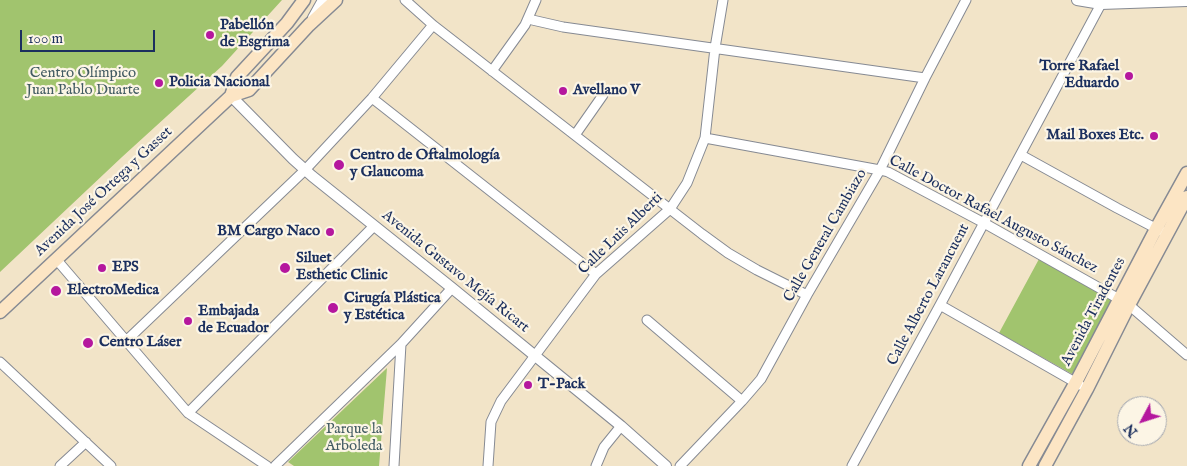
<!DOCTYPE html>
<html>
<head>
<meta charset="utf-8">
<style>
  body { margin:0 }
  #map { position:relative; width:1187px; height:466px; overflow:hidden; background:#f2e4c8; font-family:"IM FELL English",serif }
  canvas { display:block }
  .north { position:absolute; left:1117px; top:396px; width:50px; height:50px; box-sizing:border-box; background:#fcf5e5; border:1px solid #a2a6af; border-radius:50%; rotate:230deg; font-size:14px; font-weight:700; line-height:20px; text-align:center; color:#1b2f5e }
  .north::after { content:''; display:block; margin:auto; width:18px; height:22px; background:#b5179e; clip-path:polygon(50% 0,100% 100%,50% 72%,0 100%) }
  .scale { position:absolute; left:20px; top:30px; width:135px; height:22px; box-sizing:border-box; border:2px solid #1b2f5e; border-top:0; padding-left:6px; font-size:15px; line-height:18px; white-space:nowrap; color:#1b2f5e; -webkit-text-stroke:4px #fcf5e5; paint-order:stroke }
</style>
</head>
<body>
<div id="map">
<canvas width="1187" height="466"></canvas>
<div class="north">N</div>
<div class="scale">100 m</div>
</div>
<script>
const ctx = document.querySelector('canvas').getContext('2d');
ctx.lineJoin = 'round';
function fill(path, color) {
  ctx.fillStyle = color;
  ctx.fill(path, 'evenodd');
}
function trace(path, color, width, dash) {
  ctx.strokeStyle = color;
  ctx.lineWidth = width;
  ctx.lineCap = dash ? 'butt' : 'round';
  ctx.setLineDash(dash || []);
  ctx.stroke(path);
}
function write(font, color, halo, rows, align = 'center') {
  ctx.font = font + ' "IM FELL English",serif';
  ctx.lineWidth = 4.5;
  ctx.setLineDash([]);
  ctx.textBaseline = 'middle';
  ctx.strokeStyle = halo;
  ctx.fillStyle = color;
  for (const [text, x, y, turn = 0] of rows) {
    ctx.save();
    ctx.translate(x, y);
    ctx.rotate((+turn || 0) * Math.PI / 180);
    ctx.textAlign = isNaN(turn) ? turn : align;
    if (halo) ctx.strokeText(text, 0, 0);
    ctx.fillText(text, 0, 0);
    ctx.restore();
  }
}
fill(new Path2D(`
  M 0,0 L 282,0 L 222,66 L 122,157 L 0,272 Z
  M 1039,259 L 1115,301 L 1072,374 L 999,333 Z
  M 387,368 L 379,466 L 294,466 L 288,462 Z`), '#a1c46e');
const minor = new Path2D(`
  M 405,0 L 433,25 L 702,234 L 728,253 L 757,270 L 807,295
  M 528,19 L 563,27 L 925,78
  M 492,71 L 525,25 L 536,0
  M 372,98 L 596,274
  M 575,135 L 603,95
  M 705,138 L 880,170 L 888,172 L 984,223 L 1119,299 L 1129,305 L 1187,355
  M 1021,155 L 1117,208 L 1161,231
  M 56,259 L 188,413 L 267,466
  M 940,305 L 1080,385
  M 647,320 L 742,401
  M 126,341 L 305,170 L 372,98 L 433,25
  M 0,362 L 111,466
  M 188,413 L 374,226
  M 60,466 L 86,442
  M 275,466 L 401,344 L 452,288
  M 394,466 L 401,344
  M 488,466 L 491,422 L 501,401 L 596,274 L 670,209 L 687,183 L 705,138 L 715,48 L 723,0
  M 596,466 L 604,447 L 621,426
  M 680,466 L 742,401 L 761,379 L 807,295 L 880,170 L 925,78 L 966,0
  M 852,466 L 940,305 L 1101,4`);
const tertiary = new Path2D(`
  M 1077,0 L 1101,4 L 1187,1
  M 313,18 L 323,0
  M 231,96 L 293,159 L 312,176 L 452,288 L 621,426 L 666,466`);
const secondary = new Path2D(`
  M 231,96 L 237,77 L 287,23 L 304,0
  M 0,312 L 231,96 L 249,90 L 309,25 L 336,0
  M 1029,466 L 1076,382 L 1156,229 L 1187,173
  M 1045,466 L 1087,389 L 1129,305 L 1187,197`);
trace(minor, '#868a93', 11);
trace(tertiary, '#868a93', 12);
trace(secondary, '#868a93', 15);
trace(minor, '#fff', 9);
trace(tertiary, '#fff', 10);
trace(secondary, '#fce5c4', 12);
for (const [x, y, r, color] of [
  [210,35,5,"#b5179e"],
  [1129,76,5,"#b5179e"],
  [159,83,5,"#b5179e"],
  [563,91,5,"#b5179e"],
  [1154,136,5,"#b5179e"],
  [339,165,6,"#b5179e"],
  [330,232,5,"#b5179e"],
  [102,268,5,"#b5179e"],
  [285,268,6,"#b5179e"],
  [56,291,6,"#b5179e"],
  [333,308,6,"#b5179e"],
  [188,321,5,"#b5179e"],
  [88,343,6,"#b5179e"],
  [528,385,5,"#b5179e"]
]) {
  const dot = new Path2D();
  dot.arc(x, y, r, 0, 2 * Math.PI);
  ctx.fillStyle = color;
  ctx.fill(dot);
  trace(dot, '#fcf5e5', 2);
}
write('bold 15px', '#1b2f5e', '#fcf5e5', [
  ["Pabellón",220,26],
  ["de Esgrima",220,43],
  ["Torre Rafael",1119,67,"right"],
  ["Eduardo",1119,84,"right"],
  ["Policia Nacional",169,83],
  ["Avellano V",573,91],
  ["Mail Boxes Etc.",1144,136,"right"],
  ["Centro de Oftalmología",350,156],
  ["y Glaucoma",350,173],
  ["BM Cargo Naco",320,232,"right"],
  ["Siluet",296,259],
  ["Esthetic Clinic",296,276],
  ["EPS",112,268],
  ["ElectroMedica",67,291],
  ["Cirugía Plástica",344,299],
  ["y Estética",344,316],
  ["Embajada",198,312],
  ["de Ecuador",198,329],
  ["Centro Láser",99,343],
  ["T-Pack",538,385]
], 'left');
write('15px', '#435c63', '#fcf5e5', [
  ["Centro Olímpico",83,74],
  ["Juan Pablo Duarte",83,91],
  ["Parque la",354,430],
  ["Arboleda",354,447]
]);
write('15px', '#1b2f5e', '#fcf5e5', [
  ["Avenida José Ortega y Gasset",104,192,-43],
  ["Calle Doctor Rafael Augusto Sánchez",993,215,28],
  ["Calle Luis Alberti",621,234,-44],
  ["Calle General Cambiazo",826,236,-60],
  ["Avenida Gustavo Mejía Ricart",455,272,39],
  ["Calle Alberto Larancuent",929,295,-62],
  ["Avenida Tiradentes",1094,312,-62]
]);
</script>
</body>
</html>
